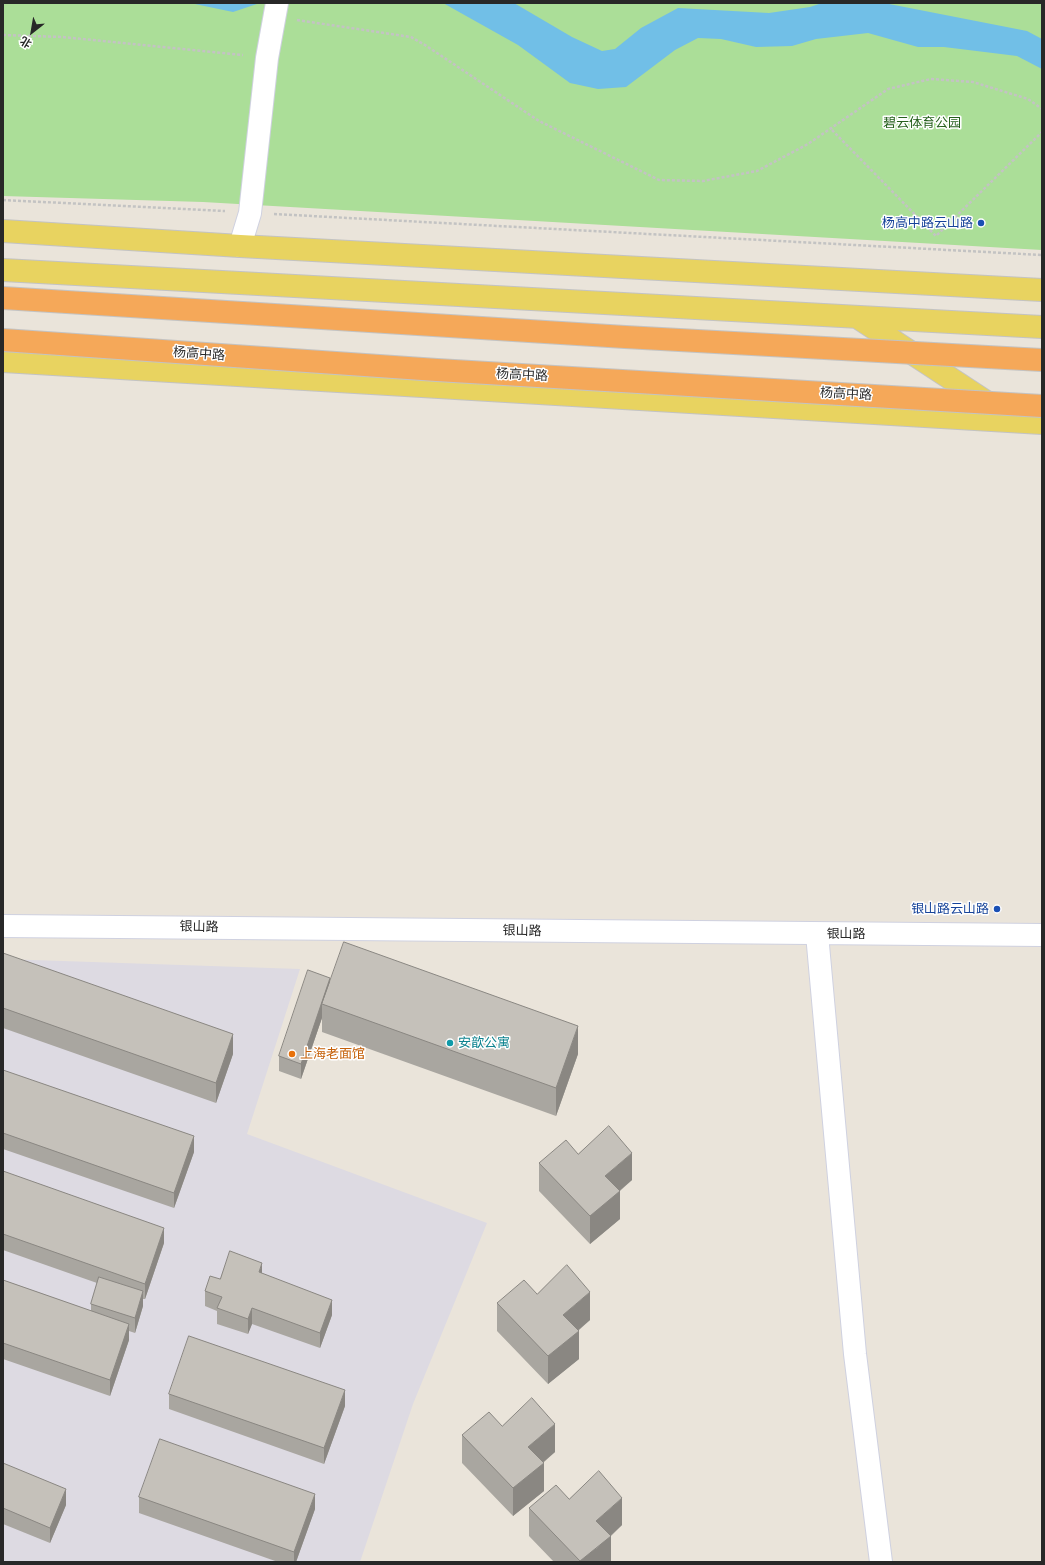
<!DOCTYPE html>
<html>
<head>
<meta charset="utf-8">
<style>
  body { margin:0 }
  #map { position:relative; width:1045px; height:1565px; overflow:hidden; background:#eae4da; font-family:Montserrat,"Noto Sans SC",sans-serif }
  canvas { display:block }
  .frame { position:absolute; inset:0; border:4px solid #282828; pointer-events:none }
  .north { position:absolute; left:12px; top:12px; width:40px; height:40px; -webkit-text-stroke:3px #fff; paint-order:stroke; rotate:211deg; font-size:11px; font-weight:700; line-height:16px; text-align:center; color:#282828 }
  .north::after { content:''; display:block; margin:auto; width:14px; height:18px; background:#282828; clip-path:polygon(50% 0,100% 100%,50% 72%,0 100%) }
</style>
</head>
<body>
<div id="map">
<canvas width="1045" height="1565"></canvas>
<div class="frame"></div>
<div class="north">北</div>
</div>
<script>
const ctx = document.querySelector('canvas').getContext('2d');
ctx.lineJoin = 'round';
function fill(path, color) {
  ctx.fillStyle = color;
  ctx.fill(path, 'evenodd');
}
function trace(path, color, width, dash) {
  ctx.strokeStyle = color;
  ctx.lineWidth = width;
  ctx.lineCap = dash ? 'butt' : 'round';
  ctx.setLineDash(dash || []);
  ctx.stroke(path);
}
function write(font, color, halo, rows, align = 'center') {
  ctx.font = font + ' Montserrat,"Noto Sans SC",sans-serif';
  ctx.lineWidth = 3;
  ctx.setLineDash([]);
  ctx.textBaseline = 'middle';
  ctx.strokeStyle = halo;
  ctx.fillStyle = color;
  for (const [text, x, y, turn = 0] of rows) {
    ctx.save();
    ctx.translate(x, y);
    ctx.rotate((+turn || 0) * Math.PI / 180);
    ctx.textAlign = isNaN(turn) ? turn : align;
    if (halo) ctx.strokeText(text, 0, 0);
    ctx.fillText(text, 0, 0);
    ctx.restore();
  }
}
fill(new Path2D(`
  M 3,959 L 300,969 L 247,1134 L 487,1223 L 413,1404 L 360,1562 L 3,1562 Z`), '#dddae2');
fill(new Path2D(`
  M 3,3 L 1042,3 L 1042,250 L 203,202 L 3,196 Z`), '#abde98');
fill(new Path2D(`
  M 190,3 L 260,3 L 233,12 Z
  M 443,3 L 514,3 L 572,37 L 602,51 L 615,49 L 641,28 L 678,8 L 769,13 L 810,7 L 822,3 L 884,3 L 1027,31 L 1042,39 L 1042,69 L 1017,56 L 944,47 L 918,47 L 868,33 L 816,39 L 792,46 L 756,47 L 721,39 L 698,38 L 675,50 L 626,87 L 598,89 L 570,83 L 518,45 Z`), '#71bfe7');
const minor = new Path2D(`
  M 240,246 L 250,213 L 267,58 L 277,3
  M 3,926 L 1042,935
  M 817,934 L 855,1354 L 881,1562`);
const major = new Path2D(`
  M 3,231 L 240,246 L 1042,290
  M 3,270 L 1042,327
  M 857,317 L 994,407
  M 3,361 L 1042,423`);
trace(minor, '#cfd1e0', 24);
trace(major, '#c3c3c3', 24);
trace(new Path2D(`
  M 297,20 L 411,37 L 425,45 L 539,121 L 659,180 L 703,181 L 757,171 L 808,144 L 888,89 L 931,79 L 973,82 L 1028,99 L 1042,109
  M 3,35 L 62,37 L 243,55
  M 832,130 L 936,236 L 1042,132
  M 3,200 L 225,211
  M 274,214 L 1042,255`), '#c3c3c3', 2.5, [3, 2]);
trace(minor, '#fff', 22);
trace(major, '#e8d360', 22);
const highwayBridge = new Path2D(`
  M 3,298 L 625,337 L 1042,360
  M 3,340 L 437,370 L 1042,406`);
trace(highwayBridge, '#c3c3c3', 24, []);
trace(highwayBridge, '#f5a859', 22);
fill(new Path2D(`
  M 3,953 L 233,1054 L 216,1103 L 3,1028 Z
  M 330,981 L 578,1054 L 556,1116 L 322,1032 L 322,1018 L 301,1079 L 279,1071 L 279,1056 Z
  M 3,1070 L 194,1152 L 174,1208 L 3,1149 Z
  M 578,1154 L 632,1180 L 620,1191 L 620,1219 L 590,1244 L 539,1191 L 539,1163 Z
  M 3,1171 L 164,1243 L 145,1299 L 143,1299 L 143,1306 L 135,1333 L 129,1331 L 129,1340 L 110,1396 L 3,1359 L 3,1280 L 91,1311 L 91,1304 L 97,1283 L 3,1250 Z
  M 262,1274 L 332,1315 L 320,1348 L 252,1324 L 248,1334 L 217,1324 L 217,1311 L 205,1306 L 205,1291 L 220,1279 Z
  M 537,1294 L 590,1320 L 578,1331 L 579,1359 L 548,1384 L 497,1331 L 497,1303 Z
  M 169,1394 L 345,1406 L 324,1464 L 169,1409 Z
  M 502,1426 L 555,1452 L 543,1463 L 544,1491 L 513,1516 L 462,1463 L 462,1435 Z
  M 3,1463 L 66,1505 L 50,1543 L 3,1524 Z
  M 139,1497 L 315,1509 L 296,1562 L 278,1562 L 139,1513 Z
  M 569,1499 L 622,1525 L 611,1536 L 611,1562 L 554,1562 L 529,1536 L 529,1508 Z`), '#a9a6a0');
fill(new Path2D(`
  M 330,978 L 330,994 L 322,1004 L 322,1018 L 301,1079 L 301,1064 Z
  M 578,1026 L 578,1054 L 556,1116 L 556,1088 Z
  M 233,1034 L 233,1054 L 216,1103 L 216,1083 Z
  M 194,1136 L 194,1152 L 174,1208 L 174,1193 Z
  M 632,1153 L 632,1180 L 605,1203 L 605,1176 Z
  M 620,1191 L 620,1219 L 590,1244 L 590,1216 Z
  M 164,1228 L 164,1243 L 145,1299 L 145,1284 Z
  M 262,1263 L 262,1279 L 259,1272 Z
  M 143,1291 L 143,1306 L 135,1333 L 135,1318 Z
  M 590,1292 L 590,1320 L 563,1343 L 563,1315 Z
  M 332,1300 L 332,1315 L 320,1348 L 320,1333 Z
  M 252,1308 L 252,1324 L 248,1334 L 248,1319 Z
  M 129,1324 L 129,1340 L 110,1396 L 110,1380 Z
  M 579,1331 L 579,1359 L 548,1384 L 548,1356 Z
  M 345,1390 L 345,1406 L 324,1464 L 324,1448 Z
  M 555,1424 L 555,1452 L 528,1475 L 528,1447 Z
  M 544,1463 L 544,1491 L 513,1516 L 513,1488 Z
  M 66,1489 L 66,1505 L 50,1543 L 50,1528 Z
  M 315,1494 L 315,1509 L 296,1562 L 294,1562 L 294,1552 Z
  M 622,1498 L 622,1525 L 596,1549 L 596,1521 Z
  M 611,1536 L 611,1562 L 580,1562 L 580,1561 Z`), '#8a8782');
const building = new Path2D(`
  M 344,942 L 578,1026 L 556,1088 L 322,1004 Z
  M 3,953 L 233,1034 L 216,1083 L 3,1008 Z
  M 308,970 L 330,978 L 301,1064 L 279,1056 Z
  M 3,1070 L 194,1136 L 174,1193 L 3,1133 Z
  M 609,1126 L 632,1153 L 605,1176 L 620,1191 L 590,1216 L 539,1163 L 566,1140 L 578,1154 Z
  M 3,1171 L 164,1228 L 145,1284 L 3,1234 Z
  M 230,1251 L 262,1263 L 259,1272 L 332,1300 L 320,1333 L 252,1308 L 248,1319 L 217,1308 L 222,1297 L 205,1291 L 210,1276 L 220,1279 Z
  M 567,1265 L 590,1292 L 563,1315 L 579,1331 L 548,1356 L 497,1303 L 524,1280 L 537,1294 Z
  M 99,1277 L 143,1291 L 135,1318 L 91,1304 Z
  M 3,1280 L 129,1324 L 110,1380 L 3,1343 Z
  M 189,1336 L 345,1390 L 324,1448 L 169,1394 Z
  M 532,1398 L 555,1424 L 528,1447 L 544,1463 L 513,1488 L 462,1435 L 489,1412 L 502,1426 Z
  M 160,1439 L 315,1494 L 294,1552 L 139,1497 Z
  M 3,1463 L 66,1489 L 50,1528 L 3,1508 Z
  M 599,1471 L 622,1498 L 596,1521 L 611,1536 L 580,1561 L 529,1508 L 556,1485 L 569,1499 Z`);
fill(building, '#c5c1ba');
trace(building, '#8a8782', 1);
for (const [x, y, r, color] of [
  [981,223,4,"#1a4fb4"],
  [997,909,4,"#1a4fb4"],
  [450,1043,4,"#0f9aa8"],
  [292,1054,4,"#e8710a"]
]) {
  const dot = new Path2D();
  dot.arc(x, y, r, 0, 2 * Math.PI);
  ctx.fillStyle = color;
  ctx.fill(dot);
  trace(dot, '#fff', 1.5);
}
write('13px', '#26601d', '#fff', [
  ["碧云体育公园",922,123]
]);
write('13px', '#164399', '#fff', [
  ["杨高中路云山路",973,223],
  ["银山路云山路",989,909]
], 'right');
write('13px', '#282828', '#fff', [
  ["杨高中路",199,354,4],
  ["杨高中路",522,375,3],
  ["杨高中路",846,394,3],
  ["银山路",199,927,1],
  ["银山路",522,931,1],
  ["银山路",846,934]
]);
write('13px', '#0d838f', '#fff', [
  ["安歆公寓",458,1043]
], 'left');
write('13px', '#c56008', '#fff', [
  ["上海老面馆",300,1054]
], 'left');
</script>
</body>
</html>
